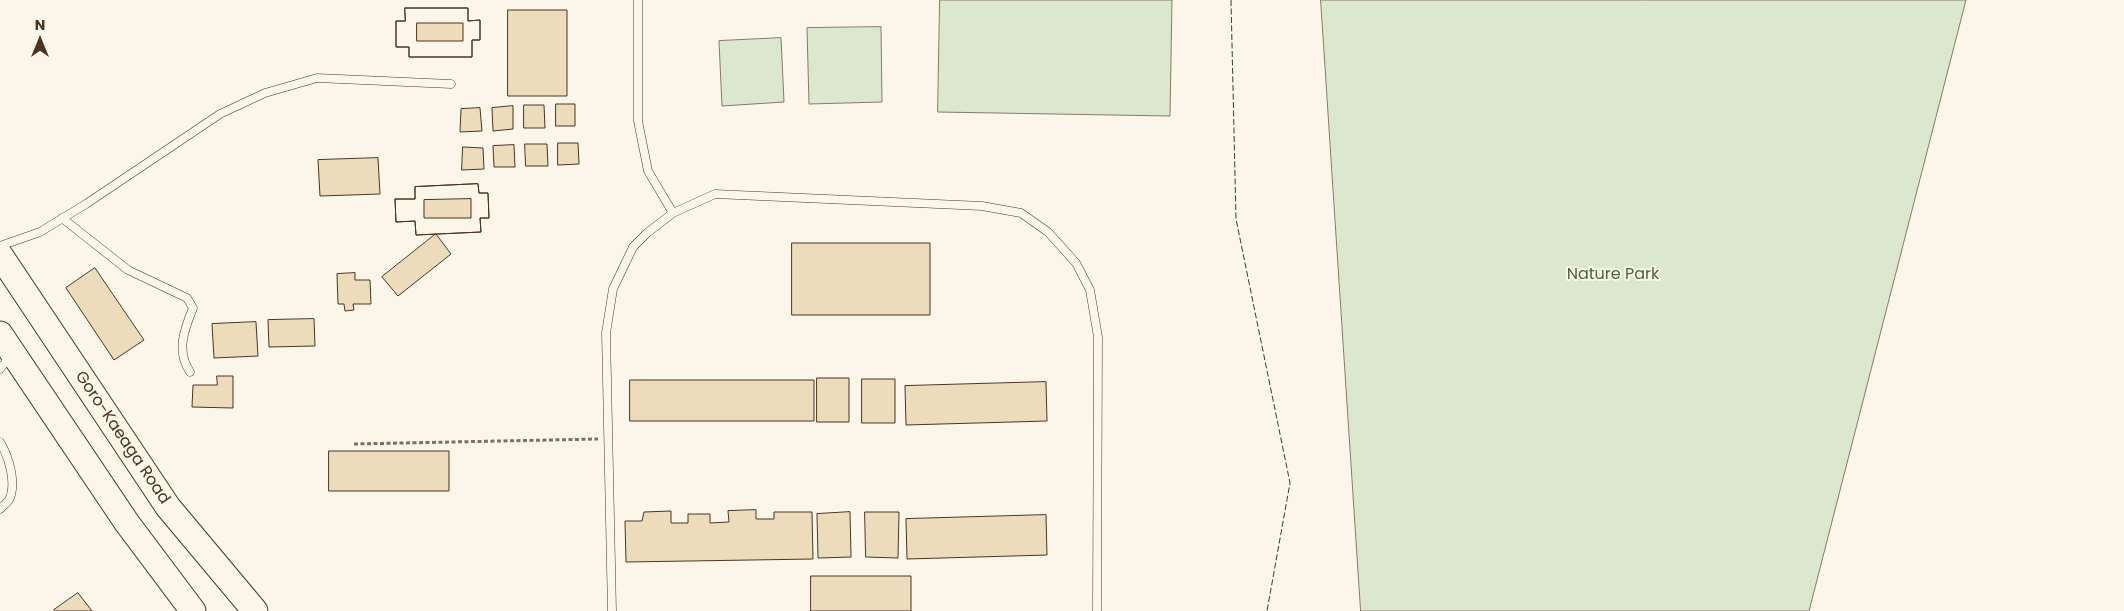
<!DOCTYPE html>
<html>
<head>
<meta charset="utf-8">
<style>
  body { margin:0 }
  #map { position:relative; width:2124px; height:611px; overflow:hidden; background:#fbf6e9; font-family:Poppins,sans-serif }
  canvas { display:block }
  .north { position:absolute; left:15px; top:15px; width:50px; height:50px; -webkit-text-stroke:4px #fbf6e9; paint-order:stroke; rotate:0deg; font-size:14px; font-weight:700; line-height:20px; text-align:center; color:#4a3520 }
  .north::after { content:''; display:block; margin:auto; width:18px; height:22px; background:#4a3520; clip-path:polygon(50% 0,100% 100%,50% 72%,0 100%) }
</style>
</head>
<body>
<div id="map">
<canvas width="2124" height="611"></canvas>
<div class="north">N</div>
</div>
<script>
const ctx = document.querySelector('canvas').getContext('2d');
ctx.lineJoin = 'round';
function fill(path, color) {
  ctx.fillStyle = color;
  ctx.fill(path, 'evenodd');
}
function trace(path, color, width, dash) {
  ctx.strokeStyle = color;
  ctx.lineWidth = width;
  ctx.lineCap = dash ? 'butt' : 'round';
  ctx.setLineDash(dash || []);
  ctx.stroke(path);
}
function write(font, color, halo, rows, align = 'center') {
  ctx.font = font + ' Poppins,sans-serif';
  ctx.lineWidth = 4;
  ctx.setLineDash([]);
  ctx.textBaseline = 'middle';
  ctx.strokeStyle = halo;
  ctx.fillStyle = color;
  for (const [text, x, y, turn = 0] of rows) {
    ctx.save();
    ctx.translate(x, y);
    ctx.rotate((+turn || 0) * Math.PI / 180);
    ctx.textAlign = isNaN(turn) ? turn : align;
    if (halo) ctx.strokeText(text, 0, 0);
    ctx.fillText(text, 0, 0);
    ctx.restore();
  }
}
const green = new Path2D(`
  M 940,0 L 1172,0 L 1170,116 L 938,112 Z
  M 1321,0 L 1966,0 L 1809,611 L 1361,611 Z
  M 881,27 L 882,102 L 809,104 L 807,28 Z
  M 781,38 L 784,102 L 722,106 L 719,41 Z`);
fill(green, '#dce7d0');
trace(green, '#887966', 1);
const building = new Path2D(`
  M 405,8 L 468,8 L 468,21 L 480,20 L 480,40 L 472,40 L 472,57 L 409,57 L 409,47 L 396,47 L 396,21 L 405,21 ZM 417,23 L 463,23 L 463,41 L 417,41 Z
  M 405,8 L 468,8 L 468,21 L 480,20 L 480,40 L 472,40 L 472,57 L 409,57 L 409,47 L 396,47 L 396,21 L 405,21 Z
  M 508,10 L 567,10 L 567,96 L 508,96 Z
  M 556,104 L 575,104 L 575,126 L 556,126 Z
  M 524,105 L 544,105 L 545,128 L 524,128 Z
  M 513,106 L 513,129 L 493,131 L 492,108 Z
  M 480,108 L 482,131 L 460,132 L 461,109 Z
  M 558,143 L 578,143 L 579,164 L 558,165 Z
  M 525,144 L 547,144 L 548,166 L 526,166 Z
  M 514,145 L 515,167 L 494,167 L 493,146 Z
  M 463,147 L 483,148 L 484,169 L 462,170 Z
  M 378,158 L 380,194 L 320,196 L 318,160 Z
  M 478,184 L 479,193 L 488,193 L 489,218 L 480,218 L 481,232 L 416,235 L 415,221 L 396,222 L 395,199 L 415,199 L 415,187 ZM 471,199 L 471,218 L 424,218 L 424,200 Z
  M 478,184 L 479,193 L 488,193 L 489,218 L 480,218 L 481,232 L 416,235 L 415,221 L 396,222 L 395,199 L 415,199 L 415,187 Z
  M 436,234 L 451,254 L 398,296 L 382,277 Z
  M 792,243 L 930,243 L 930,315 L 792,315 Z
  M 95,268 L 144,340 L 114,360 L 66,288 Z
  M 355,273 L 355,280 L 370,280 L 371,304 L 353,304 L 354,310 L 345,311 L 344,304 L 338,304 L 337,274 Z
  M 314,319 L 315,346 L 269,347 L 268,320 Z
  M 256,322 L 258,356 L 214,358 L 212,324 Z
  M 217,376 L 233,376 L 233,408 L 192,407 L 193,385 L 217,385 Z
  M 817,378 L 849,378 L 849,422 L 817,422 Z
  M 862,379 L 895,379 L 895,423 L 862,423 Z
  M 630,380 L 814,380 L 814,421 L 630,421 Z
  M 1046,382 L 1047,421 L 906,425 L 905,386 Z
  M 329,451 L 449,451 L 449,491 L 329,491 Z
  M 756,510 L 756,519 L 774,519 L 774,512 L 812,512 L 813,559 L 626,562 L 625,521 L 642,521 L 644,512 L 671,511 L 671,523 L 688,523 L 688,514 L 710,514 L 710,523 L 729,522 L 728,511 Z
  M 850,512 L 851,557 L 818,558 L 817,514 Z
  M 865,512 L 899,512 L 898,558 L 866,557 Z
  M 1046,515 L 1047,555 L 907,559 L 906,519 Z
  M 811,576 L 911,576 L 911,611 L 811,611 Z
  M 78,593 L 92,611 L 55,611 L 54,610 Z`);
fill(building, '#ecdcbc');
trace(building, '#4a3520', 1);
const service = new Path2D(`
  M 638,0 L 638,121 L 648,171 L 673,213
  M 62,218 L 128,270 L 187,298 L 193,308 C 184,330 176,351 190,372
  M 0,246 L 40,232 L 86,204 L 220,114 L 265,93 L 317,78 L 451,84
  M 0,369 L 11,355
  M 0,442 C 9,457 17,484 9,500 C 7,503 2,507 0,509
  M 612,611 L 606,333 L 613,289 L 633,247 L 647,233 L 673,213 L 715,194 L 982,206 L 1021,213 L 1048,232 L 1076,263 L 1090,290 L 1098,337 L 1097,611`);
const primary = new Path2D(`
  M 0,255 L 168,507 L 255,611
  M 0,334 L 127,523 L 193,611`);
trace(service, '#4a3520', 9);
trace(primary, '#4a3520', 27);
trace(new Path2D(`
  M 354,444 L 598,439`), '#7f6f5c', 3, [4, 2.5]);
trace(service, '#fbf6e9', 8);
trace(primary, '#fbf6e9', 25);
trace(new Path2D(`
  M 1231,0 L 1236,219 L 1290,483 L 1267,611`), '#4a3520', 1, [6, 2.5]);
write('16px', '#436837', '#fbf6e9', [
  ["Nature Park",1613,275]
]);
write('16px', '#4a3520', '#fbf6e9', [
  ["Goro-Kaeaga Road",122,438,56]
]);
</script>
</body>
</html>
